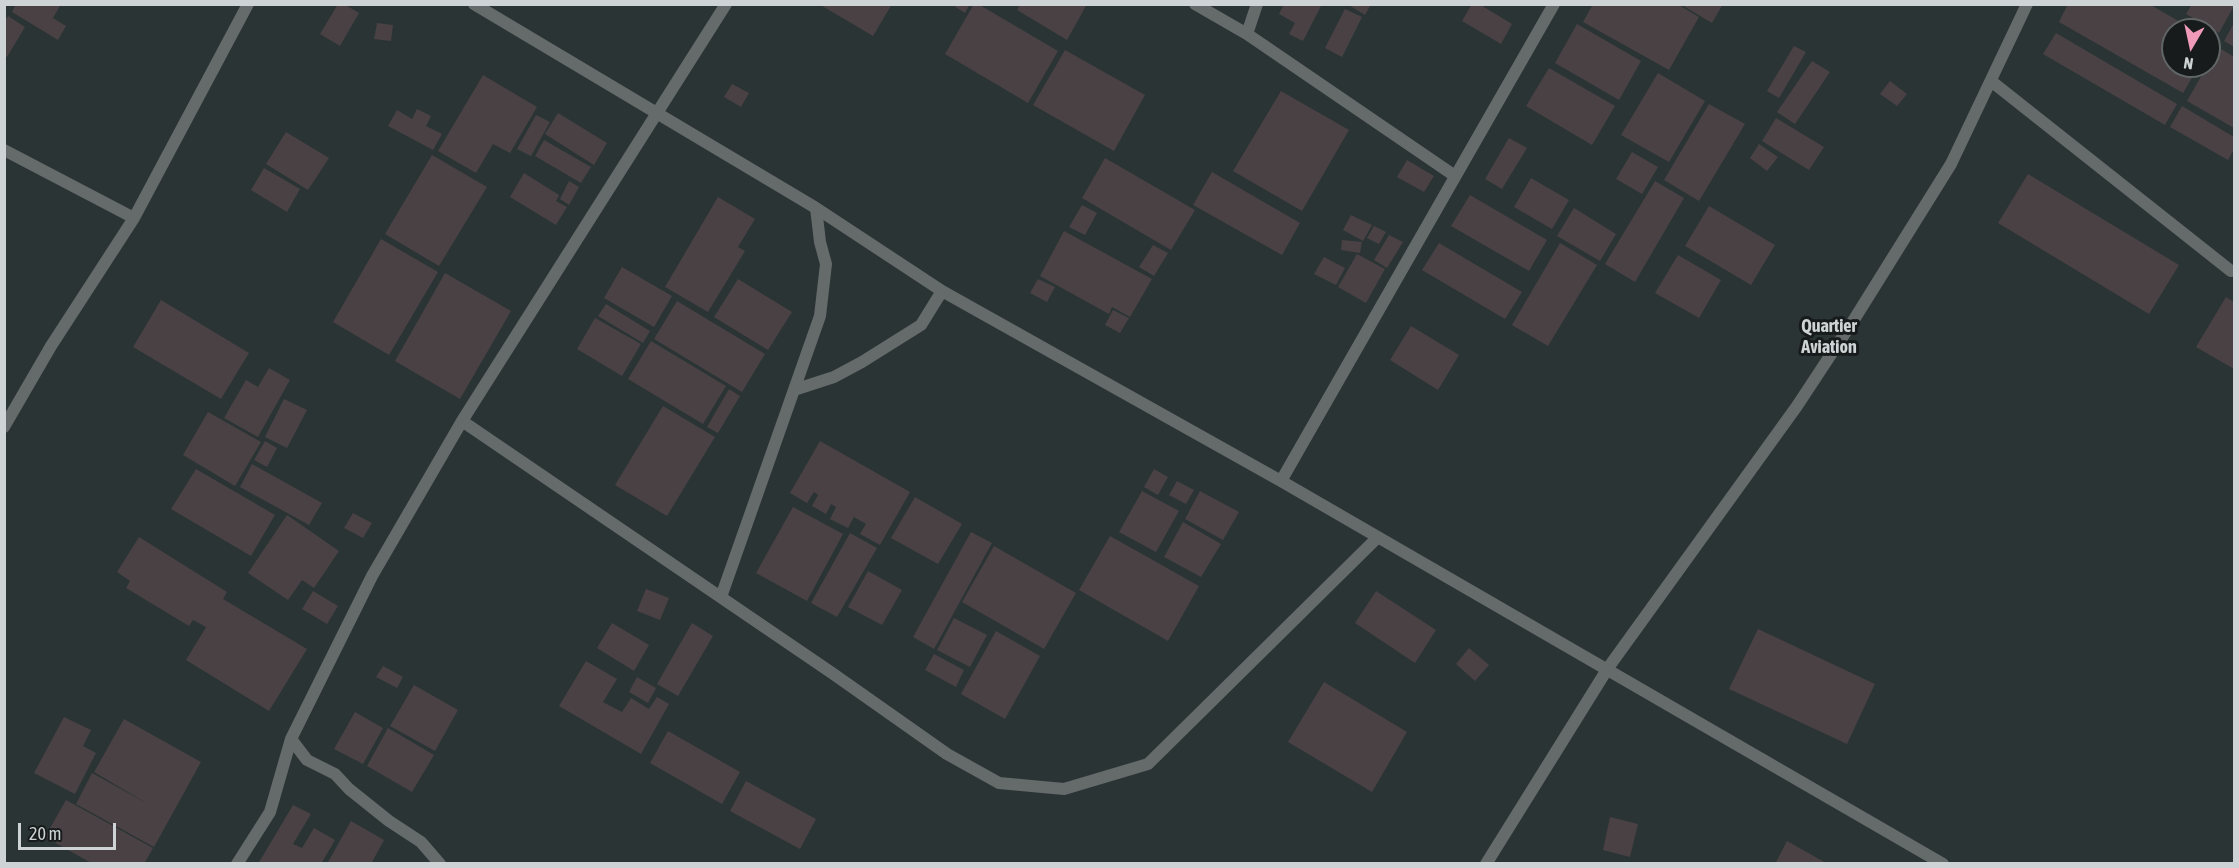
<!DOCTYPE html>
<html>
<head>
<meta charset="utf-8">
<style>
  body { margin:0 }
  #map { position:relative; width:2239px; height:868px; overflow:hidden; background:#2b3435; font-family:"Asap Condensed",sans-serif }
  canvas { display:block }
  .frame { position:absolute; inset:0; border:6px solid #ced4d5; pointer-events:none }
  .north { position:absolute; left:2161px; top:18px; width:60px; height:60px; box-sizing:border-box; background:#171b1b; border:2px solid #606565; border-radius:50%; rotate:189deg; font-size:16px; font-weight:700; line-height:24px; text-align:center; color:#ced4d5 }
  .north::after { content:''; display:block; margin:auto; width:21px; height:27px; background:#ef9ab8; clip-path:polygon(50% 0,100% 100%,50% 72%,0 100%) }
  .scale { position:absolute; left:18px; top:823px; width:98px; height:27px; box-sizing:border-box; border:3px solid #ced4d5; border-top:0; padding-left:8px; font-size:18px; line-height:21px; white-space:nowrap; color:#ced4d5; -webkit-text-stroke:4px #171b1b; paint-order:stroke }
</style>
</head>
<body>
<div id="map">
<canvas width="2239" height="868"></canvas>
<div class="frame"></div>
<div class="north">N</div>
<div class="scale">20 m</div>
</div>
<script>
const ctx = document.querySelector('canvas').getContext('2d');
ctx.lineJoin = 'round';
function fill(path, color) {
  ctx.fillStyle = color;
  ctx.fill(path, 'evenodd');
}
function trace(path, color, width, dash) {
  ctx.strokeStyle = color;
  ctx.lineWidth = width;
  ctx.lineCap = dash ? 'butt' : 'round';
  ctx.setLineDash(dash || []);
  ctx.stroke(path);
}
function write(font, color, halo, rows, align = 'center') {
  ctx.font = font + ' "Asap Condensed",sans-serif';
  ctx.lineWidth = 6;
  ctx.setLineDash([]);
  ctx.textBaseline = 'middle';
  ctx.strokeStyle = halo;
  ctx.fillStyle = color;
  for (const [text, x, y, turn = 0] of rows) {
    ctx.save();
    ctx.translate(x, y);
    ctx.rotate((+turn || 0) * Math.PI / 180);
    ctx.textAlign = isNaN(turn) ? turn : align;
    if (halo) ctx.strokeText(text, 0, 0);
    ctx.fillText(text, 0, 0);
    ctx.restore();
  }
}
fill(new Path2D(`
  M 16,4 L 61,4 L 53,18 L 66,26 L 58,40 L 12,12 Z
  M 338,4 L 344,4 L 359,13 L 340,46 L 320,34 Z
  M 819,4 L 892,4 L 873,36 Z
  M 951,4 L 970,4 L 965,13 Z
  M 974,4 L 978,4 L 1058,51 L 1028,103 L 945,54 Z
  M 1020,4 L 1087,4 L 1067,40 L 1017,10 Z
  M 1284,4 L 1322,4 L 1303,41 L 1289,34 L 1295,23 L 1279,14 Z
  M 1347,4 L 1371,4 L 1365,15 Z
  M 1472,4 L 1479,4 L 1512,24 L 1501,44 L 1462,21 Z
  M 1593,4 L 1677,4 L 1699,17 L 1669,70 L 1583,22 Z
  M 1680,4 L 1723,4 L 1712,23 Z
  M 2068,4 L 2149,4 L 2194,30 L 2173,30 L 2173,66 L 2199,66 L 2183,93 L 2059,22 Z
  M 2192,4 L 2234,4 L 2234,6 L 2219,33 L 2186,14 Z
  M 1345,9 L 1362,17 L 1342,57 L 1325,48 Z
  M 8,16 L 25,27 L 7,57 L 4,55 L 4,22 Z
  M 377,23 L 393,25 L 391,41 L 374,39 Z
  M 2234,23 L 2234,47 L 2224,41 Z
  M 1577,24 L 1641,61 L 1619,100 L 1555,63 Z
  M 2056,33 L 2177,104 L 2165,125 L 2043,54 Z
  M 1794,46 L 1806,52 L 1779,98 L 1767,91 Z
  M 2218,47 L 2234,57 L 2234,128 L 2187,101 L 2207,66 L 2209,66 Z
  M 1065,50 L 1145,95 L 1114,151 L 1033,105 Z
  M 1812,61 L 1830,72 L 1795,124 L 1777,112 Z
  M 1549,68 L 1615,106 L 1592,145 L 1526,106 Z
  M 1658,73 L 1705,101 L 1669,162 L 1621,135 Z
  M 483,75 L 537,107 L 510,153 L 493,144 L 476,173 L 438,151 Z
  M 1890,81 L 1907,94 L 1897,106 L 1880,94 Z
  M 732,84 L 749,93 L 741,107 L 724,97 Z
  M 1281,91 L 1349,130 L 1302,211 L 1233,171 Z
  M 1709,104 L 1745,124 L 1699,201 L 1664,180 Z
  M 2182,106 L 2234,137 L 2234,149 L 2228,160 L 2170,127 Z
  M 417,109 L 431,116 L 426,126 L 442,134 L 433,150 L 388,126 L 397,110 L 412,119 Z
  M 558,113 L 607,143 L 594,165 L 545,134 Z
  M 536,115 L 550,122 L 531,156 L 517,149 Z
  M 1776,118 L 1824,147 L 1809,170 L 1762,141 Z
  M 286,132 L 329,158 L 308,190 L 266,164 Z
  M 1509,138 L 1527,148 L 1502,189 L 1485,179 Z
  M 544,140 L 591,167 L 581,183 L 535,156 Z
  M 1759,144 L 1778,157 L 1767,171 L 1750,158 Z
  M 1632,152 L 1658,167 L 1642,194 L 1616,179 Z
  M 432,155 L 487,187 L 439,266 L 385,234 Z
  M 1105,158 L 1195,210 L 1171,250 L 1082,198 Z
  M 1407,160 L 1434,176 L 1424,192 L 1397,177 Z
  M 264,168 L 300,189 L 287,212 L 251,190 Z
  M 1212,172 L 1300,223 L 1282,255 L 1193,205 Z
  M 524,173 L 559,195 L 556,201 L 567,207 L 556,225 L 510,197 Z
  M 2028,174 L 2179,265 L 2149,314 L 1998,223 Z
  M 1531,178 L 1569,200 L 1552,229 L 1514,207 Z
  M 569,181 L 579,187 L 569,205 L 560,199 Z
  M 1655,181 L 1684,198 L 1635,282 L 1605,264 Z
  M 1470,195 L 1547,240 L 1529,271 L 1451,226 Z
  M 718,197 L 755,219 L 738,247 L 745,251 L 708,312 L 665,287 Z
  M 1082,205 L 1097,213 L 1085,235 L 1069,227 Z
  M 1709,206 L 1775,245 L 1751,285 L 1685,246 Z
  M 1574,208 L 1616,234 L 1600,261 L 1557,236 Z
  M 1351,215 L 1372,225 L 1363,241 L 1343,230 Z
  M 1374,226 L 1386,232 L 1379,244 L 1367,238 Z
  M 1064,231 L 1152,279 L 1130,317 L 1112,307 L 1109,314 L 1040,276 Z
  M 1389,235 L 1403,242 L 1387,268 L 1374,260 Z
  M 381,239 L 438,272 L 389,355 L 333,322 Z
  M 1342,240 L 1362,242 L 1360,253 L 1341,250 Z
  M 1439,243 L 1522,292 L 1505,319 L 1422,270 Z
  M 1560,243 L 1597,265 L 1548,346 L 1512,325 Z
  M 1153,245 L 1168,253 L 1154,276 L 1139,267 Z
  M 1357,254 L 1385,269 L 1366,303 L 1338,287 Z
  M 1678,255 L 1721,280 L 1699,318 L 1655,293 Z
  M 1324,257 L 1345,268 L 1336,285 L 1314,274 Z
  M 622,267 L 672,296 L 654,327 L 604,298 Z
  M 445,273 L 511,311 L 460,399 L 395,361 Z
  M 738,279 L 792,312 L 768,350 L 714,317 Z
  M 1038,279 L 1055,287 L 1047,302 L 1030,293 Z
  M 2226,297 L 2234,302 L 2234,369 L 2196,347 Z
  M 161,300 L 249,353 L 221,399 L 133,347 Z
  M 677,301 L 765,354 L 742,392 L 654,339 Z
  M 606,304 L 650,331 L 643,343 L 598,316 Z
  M 1113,310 L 1129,318 L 1120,333 L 1105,325 Z
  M 595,318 L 641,344 L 622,376 L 577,349 Z
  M 1411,326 L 1459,355 L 1438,390 L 1390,360 Z
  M 651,341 L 726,386 L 703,424 L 628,379 Z
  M 269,368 L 290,380 L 258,437 L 224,418 L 246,380 L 258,387 Z
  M 729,389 L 740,396 L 718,433 L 707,427 Z
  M 284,399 L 307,410 L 287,448 L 265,437 Z
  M 663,406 L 715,437 L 667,516 L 615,485 Z
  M 208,412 L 261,442 L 235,486 L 183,455 Z
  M 265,441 L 277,448 L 267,467 L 254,460 Z
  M 820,441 L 910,492 L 880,545 L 860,534 L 866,524 L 854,517 L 848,528 L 830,519 L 836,507 L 831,504 L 826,514 L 812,506 L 818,495 L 814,492 L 807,503 L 790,493 Z
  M 252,464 L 322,503 L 309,525 L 240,487 Z
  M 196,469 L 275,515 L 251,556 L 171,509 Z
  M 1154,469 L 1168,477 L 1158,495 L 1144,487 Z
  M 1177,481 L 1194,490 L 1186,504 L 1169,495 Z
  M 1142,491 L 1179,511 L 1156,552 L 1119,532 Z
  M 1200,491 L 1239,512 L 1223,540 L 1185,519 Z
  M 915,497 L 962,524 L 938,564 L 891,538 Z
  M 793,507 L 843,534 L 807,601 L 756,573 Z
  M 353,513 L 372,523 L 363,538 L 344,528 Z
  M 287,515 L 339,551 L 314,588 L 302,580 L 288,600 L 248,573 Z
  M 1183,522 L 1221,544 L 1201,577 L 1164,557 Z
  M 971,532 L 992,543 L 934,649 L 913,637 Z
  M 850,533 L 877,548 L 837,617 L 811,603 Z
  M 1110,536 L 1199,586 L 1168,641 L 1079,590 Z
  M 139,537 L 227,592 L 223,599 L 307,649 L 269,711 L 186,660 L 206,627 L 193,620 L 189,626 L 126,588 L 130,581 L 117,572 Z
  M 994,546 L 1076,593 L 1044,649 L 962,602 Z
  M 868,571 L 902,590 L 882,625 L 848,607 Z
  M 646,589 L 669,598 L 660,620 L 637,611 Z
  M 313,591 L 338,606 L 327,624 L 302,609 Z
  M 1376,591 L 1436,630 L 1415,663 L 1355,623 Z
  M 954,618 L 987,635 L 970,667 L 937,650 Z
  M 612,623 L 649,645 L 634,671 L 597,648 Z
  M 692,623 L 713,636 L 678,696 L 657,684 Z
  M 1758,629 L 1875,684 L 1847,744 L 1729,689 Z
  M 996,631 L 1040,656 L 1005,719 L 961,694 Z
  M 1469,648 L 1489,665 L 1475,681 L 1456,664 Z
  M 934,654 L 964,670 L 956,687 L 925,670 Z
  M 586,661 L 617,679 L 603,702 L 622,712 L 631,698 L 649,709 L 657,697 L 669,704 L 641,754 L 559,706 Z
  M 383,666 L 403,677 L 397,688 L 376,677 Z
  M 637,677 L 656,688 L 648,703 L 629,692 Z
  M 1324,682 L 1407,732 L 1372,792 L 1288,742 Z
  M 414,685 L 458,710 L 435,751 L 390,726 Z
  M 355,712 L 383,728 L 363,764 L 334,749 Z
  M 64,717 L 91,730 L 83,746 L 96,753 L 75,794 L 34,773 Z
  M 124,719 L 201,762 L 154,847 L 76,804 L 92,773 L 148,804 L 94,772 Z
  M 388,728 L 434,755 L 412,792 L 367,766 Z
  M 668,731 L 740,772 L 722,804 L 650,763 Z
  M 746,781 L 816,819 L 800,849 L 730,811 Z
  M 66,800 L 153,848 L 144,864 L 93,864 L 45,837 Z
  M 293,805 L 311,814 L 293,844 L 302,848 L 314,828 L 335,840 L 321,864 L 258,864 Z
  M 1610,817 L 1638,824 L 1630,857 L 1603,850 Z
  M 351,821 L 384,840 L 371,864 L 327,864 Z
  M 1787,841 L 1828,864 L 1775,864 Z`), '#494143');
trace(new Path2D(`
  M 474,4 L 816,208 L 942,291 L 1281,481 L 1943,864
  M 1195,4 L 1247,34 L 1455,176
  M 1247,34 L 1257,4
  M 1991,81 L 2231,271
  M 4,150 L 134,218
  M 794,390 L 834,377 L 862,362 L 921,325 L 942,291
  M 462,421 L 832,673 L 947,754 L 999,783 L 1064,789 L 1148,764 L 1378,537
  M 4,427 L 51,346 L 134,218 L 248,4
  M 1281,481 L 1554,4
  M 721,597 L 820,316 L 826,264 L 820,242 L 816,208
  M 291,739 L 307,760 L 335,774 L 349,789 L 389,821 L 421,842 L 440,864
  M 237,864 L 270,812 L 291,739 L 372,576 L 462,421 L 726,4
  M 1486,864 L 1608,668 L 1797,406 L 1855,318 L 1951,164 L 2027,4`), '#656a6a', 12);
write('bold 18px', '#ced4d5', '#171b1b', [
  ["Quartier",1829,326],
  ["Aviation",1829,347]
]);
</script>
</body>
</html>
